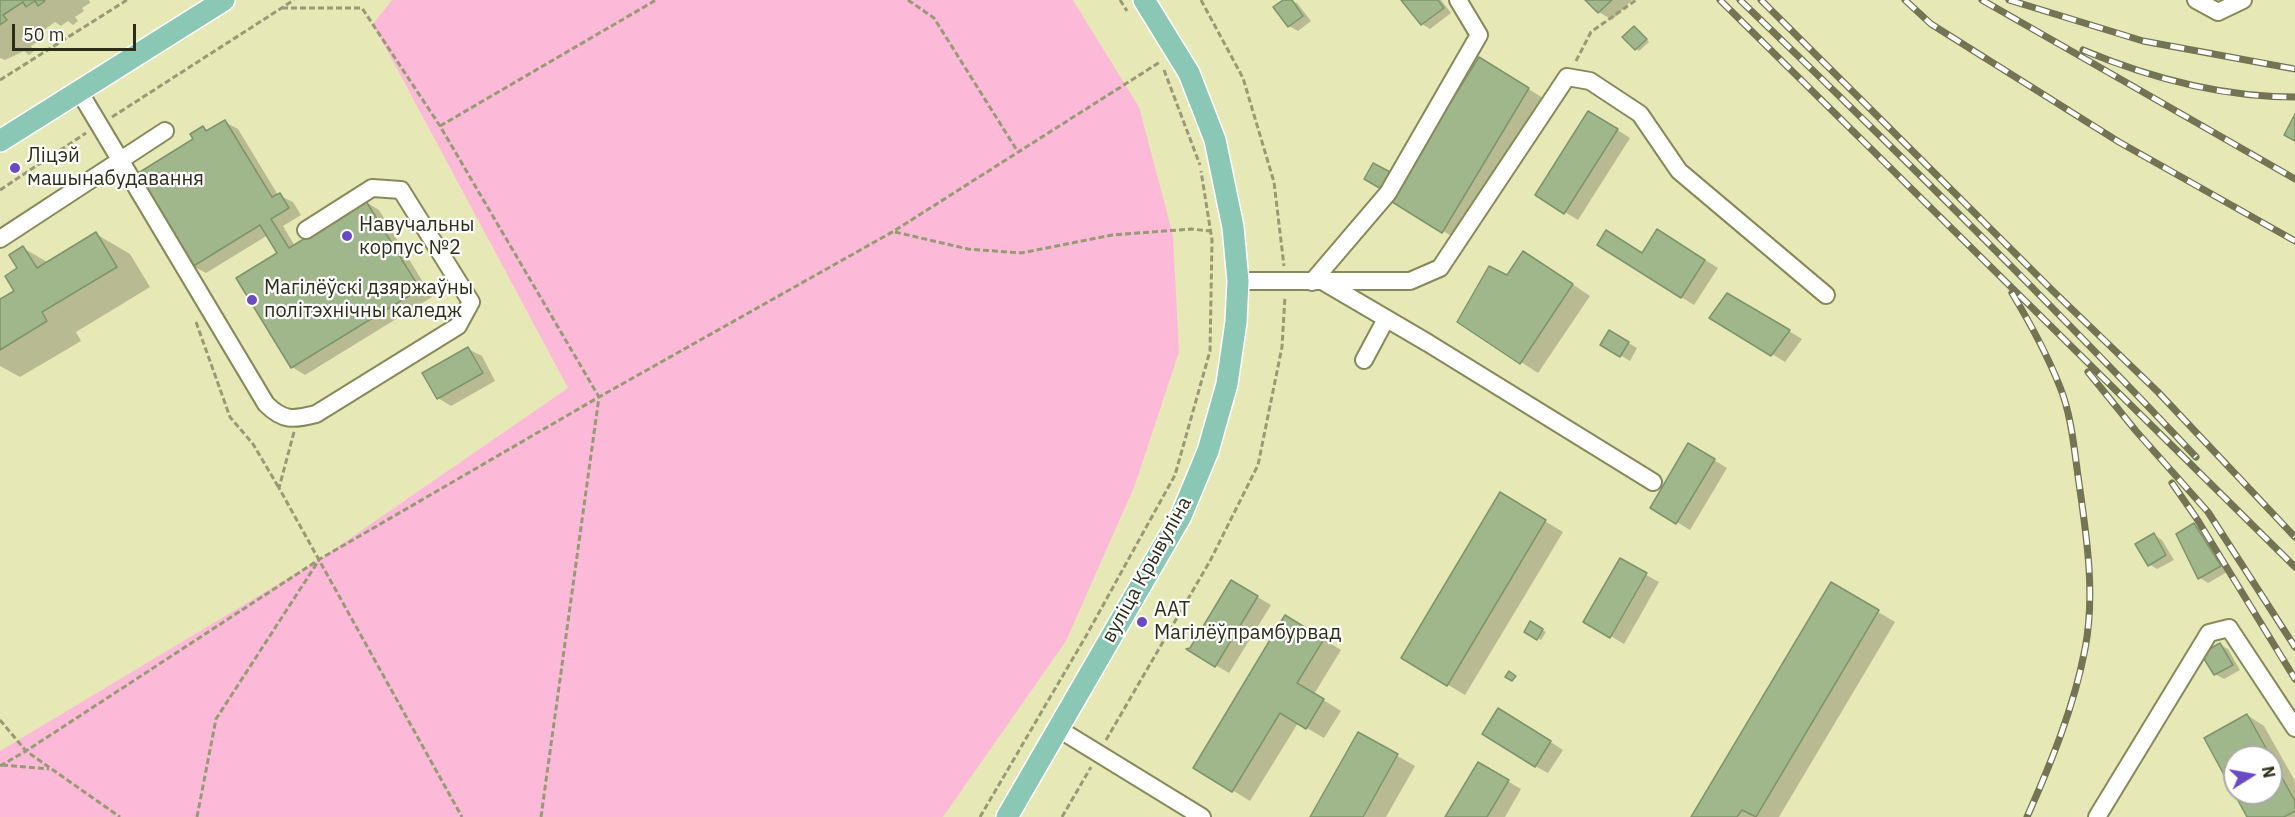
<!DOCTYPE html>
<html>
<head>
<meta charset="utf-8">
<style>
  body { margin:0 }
  #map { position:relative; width:2295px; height:817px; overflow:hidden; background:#e6e9b6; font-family:"IBM Plex Sans",sans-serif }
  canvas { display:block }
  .north { position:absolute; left:2223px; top:745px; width:60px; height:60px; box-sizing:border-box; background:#fff; border:2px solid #ababa3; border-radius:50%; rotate:79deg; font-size:16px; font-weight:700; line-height:24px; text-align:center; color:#2d2e1a }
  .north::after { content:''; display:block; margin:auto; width:21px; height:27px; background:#6a4bc4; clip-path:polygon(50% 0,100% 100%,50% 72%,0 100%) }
  .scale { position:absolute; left:12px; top:24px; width:124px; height:27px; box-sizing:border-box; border:3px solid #2d2e1a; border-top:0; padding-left:8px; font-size:18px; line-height:21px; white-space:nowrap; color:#2d2e1a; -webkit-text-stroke:4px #fff; paint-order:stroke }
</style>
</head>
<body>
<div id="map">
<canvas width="2295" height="817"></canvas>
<div class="north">N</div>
<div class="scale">50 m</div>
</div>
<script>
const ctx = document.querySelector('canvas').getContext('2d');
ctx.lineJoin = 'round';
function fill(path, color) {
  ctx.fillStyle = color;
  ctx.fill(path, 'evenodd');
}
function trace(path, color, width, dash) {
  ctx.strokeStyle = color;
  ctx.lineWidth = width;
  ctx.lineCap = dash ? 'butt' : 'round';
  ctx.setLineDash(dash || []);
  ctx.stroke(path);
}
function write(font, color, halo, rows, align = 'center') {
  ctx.font = font + ' "IBM Plex Sans",sans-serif';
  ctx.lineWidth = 4.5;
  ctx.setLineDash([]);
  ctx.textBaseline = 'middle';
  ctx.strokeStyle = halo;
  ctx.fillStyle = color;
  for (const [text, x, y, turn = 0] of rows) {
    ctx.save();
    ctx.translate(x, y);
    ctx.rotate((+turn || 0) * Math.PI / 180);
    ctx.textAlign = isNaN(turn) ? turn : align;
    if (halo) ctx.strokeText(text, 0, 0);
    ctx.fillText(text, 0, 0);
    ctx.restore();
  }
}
fill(new Path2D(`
  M 392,0 L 1073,0 L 1139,107 L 1173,235 L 1179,352 L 1135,485 L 1066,641 L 943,817 L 0,817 L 0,751 L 320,559 L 568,388 L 373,24 Z`), '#fdbad8');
fill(new Path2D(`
  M 0,0 L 89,0 L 90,3 L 82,8 L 84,11 L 75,17 L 78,21 L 73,25 L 68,21 L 61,26 L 55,22 L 37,35 L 40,40 L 31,46 L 34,51 L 29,55 L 24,51 L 5,60 L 0,58 Z
  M 1286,0 L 1297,3 L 1311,21 L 1298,31 L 1289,26 Z
  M 1403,0 L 1441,0 L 1451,13 L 1430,29 L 1422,24 Z
  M 1587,0 L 1632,0 L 1612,20 L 1599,12 Z
  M 1635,27 L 1649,42 L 1639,51 L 1636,49 Z
  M 1497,69 L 1546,100 L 1460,241 L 1443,231 L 1403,181 Z
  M 1602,120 L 1630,138 L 1578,220 L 1537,195 Z
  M 225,122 L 238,129 L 278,195 L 293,202 L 301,215 L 283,226 L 295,246 L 366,202 L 379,210 L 432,297 L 305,375 L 292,367 L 279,253 L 268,235 L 206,273 L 193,266 L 195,140 L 203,128 L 209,131 Z
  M 96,234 L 130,254 L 150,287 L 76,332 L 81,341 L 20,377 L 0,366 L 0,301 L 16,291 L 23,248 L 49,263 Z
  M 1671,238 L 1718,268 L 1694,305 L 1681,297 L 1643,254 Z
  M 1541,263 L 1590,296 L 1538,373 L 1459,322 L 1507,277 Z
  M 1728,294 L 1802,339 L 1785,362 L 1711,317 Z
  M 1610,332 L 1637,348 L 1630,361 L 1602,344 Z
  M 468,349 L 482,356 L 495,381 L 451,406 L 438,398 Z
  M 1689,445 L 1727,468 L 1690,530 L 1652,507 Z
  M 1500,494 L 1563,532 L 1465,695 L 1403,658 Z
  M 2194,525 L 2203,530 L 2229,571 L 2208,583 L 2200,578 Z
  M 2154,535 L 2162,540 L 2174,560 L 2157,569 L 2149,564 Z
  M 1620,560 L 1659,582 L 1624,644 L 1585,621 Z
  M 1232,582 L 1271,605 L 1229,673 L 1190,650 Z
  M 1831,584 L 1895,622 L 1779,817 L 1693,817 Z
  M 1531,623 L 1546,632 L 1541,640 L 1526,631 Z
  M 1303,627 L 1341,650 L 1314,694 L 1341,711 L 1324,738 L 1298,723 L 1250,801 L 1195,767 Z
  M 2220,645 L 2228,649 L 2240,670 L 2224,679 L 2215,674 Z
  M 2247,715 L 2264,726 L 2295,781 L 2295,817 L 2249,817 L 2236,793 L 2271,793 L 2271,757 L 2235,757 L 2235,792 L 2206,738 Z
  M 1512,717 L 1563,750 L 1548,773 L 1535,766 Z
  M 1359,734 L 1415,766 L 1386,817 L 1312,817 Z
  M 1478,764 L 1521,789 L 1505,817 L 1447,817 Z`), '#0003');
const building = new Path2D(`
  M 0,0 L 44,0 L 45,1 L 38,6 L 35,1 L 26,7 L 23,2 L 3,15 L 7,20 L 0,25 Z
  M 1283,0 L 1292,0 L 1303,16 L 1288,27 L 1273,7 Z
  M 1401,0 L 1438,0 L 1444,8 L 1421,25 Z
  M 1585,0 L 1612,0 L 1598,13 Z
  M 1634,26 L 1647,39 L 1635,50 L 1622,37 Z
  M 1479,57 L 1529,88 L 1442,233 L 1389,200 Z
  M 1588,111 L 1618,129 L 1564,214 L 1535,195 Z
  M 2295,114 L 2295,141 L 2284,135 Z
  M 225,120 L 272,197 L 280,193 L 289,208 L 271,219 L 289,248 L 366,201 L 420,289 L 291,368 L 236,278 L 277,253 L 260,225 L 192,267 L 135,175 L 193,139 L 190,134 L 203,126 L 206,131 Z
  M 1373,163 L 1394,174 L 1383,190 L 1364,179 Z
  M 1657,229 L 1705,260 L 1681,298 L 1597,245 L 1606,230 L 1642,253 Z
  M 96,232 L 117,267 L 42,312 L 47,321 L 0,350 L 0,299 L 14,291 L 5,276 L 17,268 L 9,255 L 23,246 L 37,268 Z
  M 1523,251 L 1573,284 L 1520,364 L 1457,322 L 1489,266 L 1507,275 Z
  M 1727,293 L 1790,330 L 1771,356 L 1709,318 Z
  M 1609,330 L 1629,342 L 1620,357 L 1600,345 Z
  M 468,347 L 483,373 L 437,399 L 422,373 Z
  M 1688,443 L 1715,459 L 1676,524 L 1650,508 Z
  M 1500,492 L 1546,520 L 1447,686 L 1401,658 Z
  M 2194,523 L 2221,566 L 2198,579 L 2176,534 Z
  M 2154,533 L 2166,555 L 2148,566 L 2135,544 Z
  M 1620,558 L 1647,573 L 1610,638 L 1583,622 Z
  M 1231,580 L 1258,596 L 1215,667 L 1186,649 L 1190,648 Z
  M 1831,582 L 1879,610 L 1756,817 L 1742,810 L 1737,817 L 1691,817 Z
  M 1285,615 L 1324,639 L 1297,683 L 1324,699 L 1306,729 L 1280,713 L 1232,792 L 1193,768 Z
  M 1530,621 L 1543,629 L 1537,640 L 1524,632 Z
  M 2220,643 L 2233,665 L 2214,675 L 2201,654 Z
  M 1509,671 L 1516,676 L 1512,681 L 1505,677 Z
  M 1498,708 L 1551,741 L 1535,767 L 1482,734 Z
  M 2247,714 L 2271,757 L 2235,757 L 2235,793 L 2271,793 L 2271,758 L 2295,801 L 2295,811 L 2284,817 L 2247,817 L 2204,738 Z
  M 1358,732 L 1398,754 L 1363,817 L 1310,817 Z
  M 1478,762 L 1509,780 L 1487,817 L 1445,817 Z`);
fill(building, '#a0b78b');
trace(building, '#7e946a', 1.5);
const minor = new Path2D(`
  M 2196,0 L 2218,12 L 2243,0
  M 79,91 L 266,404 C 283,421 293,420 316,414 L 458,326 L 471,302 L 401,190 L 372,188 L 306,230
  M 0,239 L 165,131
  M 1238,281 L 1410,281 L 1440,268 L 1567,77 L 1590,81 L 1640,114 L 1679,171 L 1826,295
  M 1312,282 L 1388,193 L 1479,35 L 1458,0
  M 1324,282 L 1428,343 L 1653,482
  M 1364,360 L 1386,319
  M 1057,728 L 1202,817
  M 2097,817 L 2209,633 L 2229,628 L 2295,728`);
const major = new Path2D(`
  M 0,141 L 224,0
  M 1007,817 L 1181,516 L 1208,451 L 1227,384 L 1236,322 L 1238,281 L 1233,227 L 1215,140 L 1189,73 L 1144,0`);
trace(minor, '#87895a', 20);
trace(major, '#fff', 24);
trace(new Path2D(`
  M 908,0 L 934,18 L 1018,152
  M 1120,0 L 1127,11
  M 1201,0 L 1243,78 L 1274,182 L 1284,266
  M 282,8 L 362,8 L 440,126 L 599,397 L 541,817
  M 1576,61 L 1591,32 L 1636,0
  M 1164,70 L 1200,165
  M 0,80 L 127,0
  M 112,117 L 294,0
  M 440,126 L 656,0
  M 0,190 L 86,133
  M 895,232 L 968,249 L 1021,253 L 1112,235 L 1191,229 L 1210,231
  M 196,322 L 230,417 L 253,444 L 279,488
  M 294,432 L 279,488 L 462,817
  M 0,720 L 26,751 L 120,817
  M 1106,740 L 1210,561 L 1258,465 L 1282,347 L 1285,296
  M 2,765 L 49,769
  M 0,766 L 26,751 L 320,559 L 599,397 L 894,231 L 1160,62
  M 197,817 L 216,719 L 319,560
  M 980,817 L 1086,636 L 1175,475 L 1210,351 L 1212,240 L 1201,171
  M 1062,817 L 1091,767`), '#989a74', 3, [6, 3]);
trace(minor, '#fff', 16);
trace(major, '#8ac7b5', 21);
const rail = new Path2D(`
  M 1720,0 L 2295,567
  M 1740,0 C 1895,149 2048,300 2196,457
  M 1761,0 L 2053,291 L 2158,392 L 2295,537
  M 1905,0 L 1931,24 L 2119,142 L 2295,241
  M 1982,0 L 2295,179
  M 2009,0 L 2143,41 L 2295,69
  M 2083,50 C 2150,78 2221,97 2295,97
  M 2012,293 C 2030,323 2047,354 2060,387 C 2071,414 2074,447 2078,476 C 2086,533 2096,592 2085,649 C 2074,707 2051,763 2027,817
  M 2088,372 L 2136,431 L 2208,512 L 2295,647
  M 2172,483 L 2197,519 L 2295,679`);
trace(rail, '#727454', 7);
trace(rail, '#fff', 4.5, [14]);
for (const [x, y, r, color] of [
  [15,168,6,"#6a4bc4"],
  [347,236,6,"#6a4bc4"],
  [252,300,6,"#6a4bc4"],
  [1142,622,6,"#6a4bc4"]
]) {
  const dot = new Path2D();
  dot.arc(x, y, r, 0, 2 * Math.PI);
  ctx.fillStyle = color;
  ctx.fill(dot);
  trace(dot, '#fff', 2);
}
write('20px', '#2d2e1a', '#fff', [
  ["Ліцэй",27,156],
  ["машынабудавання",27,179],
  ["Навучальны",359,225],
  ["корпус №2",359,248],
  ["Магілёўскі дзяржаўны",264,288],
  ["політэхнічны каледж",264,311],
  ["ААТ",1154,610],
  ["Магілёўпрамбурвад",1154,633]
], 'left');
write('20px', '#2d2e1a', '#fff', [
  ["вуліца Крывуліна",1147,570,-61]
]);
</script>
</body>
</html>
